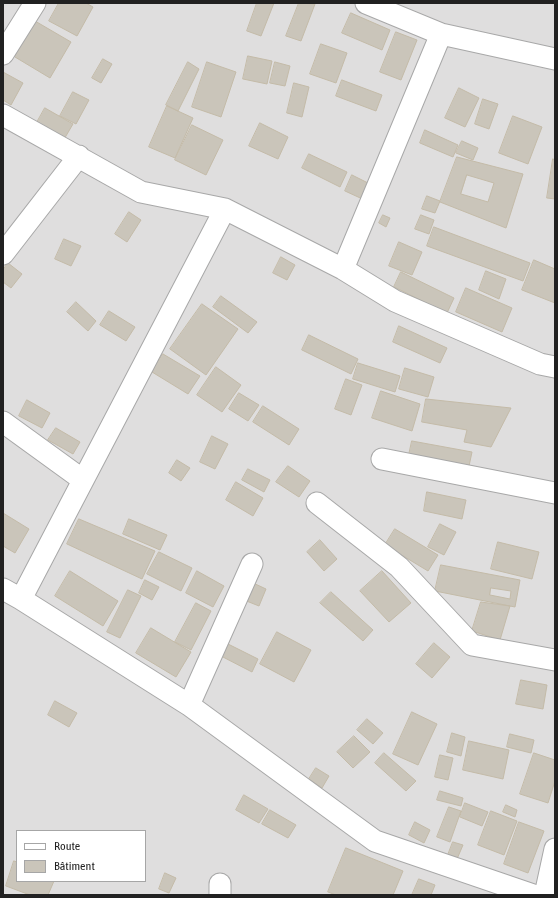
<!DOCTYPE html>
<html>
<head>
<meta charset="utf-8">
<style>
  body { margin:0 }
  #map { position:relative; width:558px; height:898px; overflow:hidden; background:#f1f1e7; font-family:"Asap Condensed",sans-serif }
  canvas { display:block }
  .frame { position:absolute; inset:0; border:4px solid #212121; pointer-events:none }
  .legend { position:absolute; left:16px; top:830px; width:130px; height:52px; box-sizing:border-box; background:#fff; border:1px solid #a6a6a6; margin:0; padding:5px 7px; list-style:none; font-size:12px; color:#212121 }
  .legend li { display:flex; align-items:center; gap:8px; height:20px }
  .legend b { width:20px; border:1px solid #a6a6a6 }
</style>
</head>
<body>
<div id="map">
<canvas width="558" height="898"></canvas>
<div class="frame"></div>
<ul class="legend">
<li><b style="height:5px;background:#fff"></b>Route</li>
<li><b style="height:11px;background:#cac5ba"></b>Bâtiment</li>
</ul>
</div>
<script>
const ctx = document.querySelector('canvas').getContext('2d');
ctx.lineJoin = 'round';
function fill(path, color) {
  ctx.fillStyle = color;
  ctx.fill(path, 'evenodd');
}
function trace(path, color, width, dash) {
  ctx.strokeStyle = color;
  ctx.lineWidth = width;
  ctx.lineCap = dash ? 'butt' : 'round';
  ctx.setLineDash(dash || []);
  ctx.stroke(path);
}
fill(new Path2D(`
  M 3,3 L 555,3 L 555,895 L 3,895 ZM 17,831 L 145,831 L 145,881 L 17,881 Z`), '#dfdede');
const building = new Path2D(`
  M 59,3 L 86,3 L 93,7 L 77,36 L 49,21 Z
  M 257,3 L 274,3 L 261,36 L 247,31 Z
  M 299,3 L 315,4 L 301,41 L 286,36 Z
  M 351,13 L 390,30 L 382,50 L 342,33 Z
  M 35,21 L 71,42 L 50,78 L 15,57 Z
  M 396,32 L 417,40 L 401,80 L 380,72 Z
  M 321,44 L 347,53 L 336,83 L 310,74 Z
  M 248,56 L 272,61 L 267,84 L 243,79 Z
  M 103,59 L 112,64 L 101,83 L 92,78 Z
  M 188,62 L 199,69 L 178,111 L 166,105 Z
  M 207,62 L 236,72 L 221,117 L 192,107 Z
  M 275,62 L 290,66 L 285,86 L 270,83 Z
  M 3,72 L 23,83 L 11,105 L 3,100 Z
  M 342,80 L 382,95 L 376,111 L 336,96 Z
  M 294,83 L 309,87 L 302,117 L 287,113 Z
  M 459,88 L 479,98 L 465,127 L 445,118 Z
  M 73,92 L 89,100 L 76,124 L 60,116 Z
  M 483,99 L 498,104 L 489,129 L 475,124 Z
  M 167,106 L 193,118 L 175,158 L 149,147 Z
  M 45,108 L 73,124 L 63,141 L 35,126 Z
  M 513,116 L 542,127 L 528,164 L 499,153 Z
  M 260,123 L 288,137 L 278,159 L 249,146 Z
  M 192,125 L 223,140 L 206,175 L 175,160 Z
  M 425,130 L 458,145 L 453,157 L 420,143 Z
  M 462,141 L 478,148 L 473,160 L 456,153 Z
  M 309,154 L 347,172 L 340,187 L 302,168 Z
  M 457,157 L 523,174 L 506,228 L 440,202 ZM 467,175 L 494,183 L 488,202 L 461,194 Z
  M 553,159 L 555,160 L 555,199 L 547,198 Z
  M 352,175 L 376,187 L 369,202 L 345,191 Z
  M 427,196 L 440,201 L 435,213 L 422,209 Z
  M 129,212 L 141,220 L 127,242 L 115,234 Z
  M 383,215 L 390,218 L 386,227 L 379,223 Z
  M 421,215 L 434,220 L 429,234 L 415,229 Z
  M 434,227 L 530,263 L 523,281 L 427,246 Z
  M 64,239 L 81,246 L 71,266 L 55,259 Z
  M 399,242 L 422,252 L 412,275 L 389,266 Z
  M 281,257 L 295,265 L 287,280 L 273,273 Z
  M 534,260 L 555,269 L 555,303 L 522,290 Z
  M 8,263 L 22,274 L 11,288 L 3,282 L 3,270 Z
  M 486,271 L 506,279 L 499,299 L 479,290 Z
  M 401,272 L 454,298 L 447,313 L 394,287 Z
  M 466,288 L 512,308 L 502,332 L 456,312 Z
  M 221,296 L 257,322 L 248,333 L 213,307 Z
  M 76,302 L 96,321 L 88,331 L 67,312 Z
  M 202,304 L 238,329 L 206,375 L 170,349 Z
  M 109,311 L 135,327 L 126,341 L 100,325 Z
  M 399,326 L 447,348 L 440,363 L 393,342 Z
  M 309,335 L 358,359 L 351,374 L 302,350 Z
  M 163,354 L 200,376 L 188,394 L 152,372 Z
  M 358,363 L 400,376 L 395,392 L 353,379 Z
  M 216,367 L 241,385 L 222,412 L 197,395 Z
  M 405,368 L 434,377 L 428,397 L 399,389 Z
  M 346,379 L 362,385 L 351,415 L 335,409 Z
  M 381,391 L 420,404 L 412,431 L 372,418 Z
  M 239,393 L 259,405 L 248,421 L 229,409 Z
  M 426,399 L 511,408 L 491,447 L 464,442 L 467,430 L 422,422 Z
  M 27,400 L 50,413 L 42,428 L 19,416 Z
  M 263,406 L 299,429 L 289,445 L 253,422 Z
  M 56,428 L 80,442 L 73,454 L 48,440 Z
  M 212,436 L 228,444 L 215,469 L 200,462 Z
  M 412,441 L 472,452 L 469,466 L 409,455 Z
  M 177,460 L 190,468 L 181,481 L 169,473 Z
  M 288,466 L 310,481 L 299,497 L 276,482 Z
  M 248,469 L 270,480 L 264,492 L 242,480 Z
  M 236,482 L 263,498 L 253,516 L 226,500 Z
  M 427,492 L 466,500 L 462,519 L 424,511 Z
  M 3,513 L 29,529 L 15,553 L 3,546 Z
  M 79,519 L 155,551 L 142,579 L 67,544 Z
  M 129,519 L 167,535 L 160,550 L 123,534 Z
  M 440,524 L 456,532 L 444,555 L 428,547 Z
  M 395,529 L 438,555 L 428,571 L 385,545 Z
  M 320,540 L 337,559 L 324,571 L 307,552 Z
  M 498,542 L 539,552 L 532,579 L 491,569 Z
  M 159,552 L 192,568 L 181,591 L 147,574 Z
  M 441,565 L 520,580 L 515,607 L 435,591 ZM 491,588 L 511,591 L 510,599 L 490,595 Z
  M 70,571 L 118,601 L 103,626 L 55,596 Z
  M 197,571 L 224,586 L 213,607 L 186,593 Z
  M 382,571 L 411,603 L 389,622 L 360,591 Z
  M 145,580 L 159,587 L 152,600 L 139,593 Z
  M 251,582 L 266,589 L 259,606 L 244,600 Z
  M 128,590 L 141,596 L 120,638 L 107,632 Z
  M 331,592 L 373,630 L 363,641 L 320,603 Z
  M 481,602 L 510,606 L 500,640 L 472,631 Z
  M 196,603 L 211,611 L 191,650 L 175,642 Z
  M 151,628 L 191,652 L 176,677 L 136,653 Z
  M 277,632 L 311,650 L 294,682 L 260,664 Z
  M 434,643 L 450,657 L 432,678 L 416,664 Z
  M 228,644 L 258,659 L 252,672 L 221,656 Z
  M 521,680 L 547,685 L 543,709 L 516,704 Z
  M 55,701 L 77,713 L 69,727 L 48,715 Z
  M 412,712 L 437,724 L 418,765 L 393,754 Z
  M 367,719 L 383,733 L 373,744 L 357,730 Z
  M 452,733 L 465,737 L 461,756 L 447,752 Z
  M 510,734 L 534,740 L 531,753 L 507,747 Z
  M 354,736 L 370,752 L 353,768 L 337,752 Z
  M 469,741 L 509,750 L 503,779 L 463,770 Z
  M 384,753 L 416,781 L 406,791 L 375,763 Z
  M 534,753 L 555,760 L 555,781 L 548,803 L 520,794 Z
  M 440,755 L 453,758 L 448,780 L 435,777 Z
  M 316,768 L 329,776 L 322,788 L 309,779 Z
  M 440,791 L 463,798 L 461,806 L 437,800 Z
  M 244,795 L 268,809 L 259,823 L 236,810 Z
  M 465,803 L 488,812 L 482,826 L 460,817 Z
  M 506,805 L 517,810 L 515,817 L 503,812 Z
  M 449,807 L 461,811 L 450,842 L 437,837 Z
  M 270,810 L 296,825 L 288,838 L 262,824 Z
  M 491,811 L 517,821 L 504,855 L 478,845 Z
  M 415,822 L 430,830 L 424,843 L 409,835 Z
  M 519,822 L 544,831 L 528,873 L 504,864 Z
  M 453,842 L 463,845 L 457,859 L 448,855 Z
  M 346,848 L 403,871 L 393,895 L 336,895 L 328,892 Z
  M 14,861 L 17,862 L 17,881 L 54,881 L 48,895 L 30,895 L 6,886 Z
  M 165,873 L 176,878 L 169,893 L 159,889 Z
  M 419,879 L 435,885 L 431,895 L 412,895 Z`);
fill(building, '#cac5ba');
trace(building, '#c4bba8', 1);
const street = new Path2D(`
  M 366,3 L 441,34 L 555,59
  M 3,54 L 35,3
  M 3,115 L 141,192 L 225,209 L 343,269 L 395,301 L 540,364 L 555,367
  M 3,254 L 79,156
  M 343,269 L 441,34
  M 3,422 L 83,480
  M 382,459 L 555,493
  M 317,503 L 399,567 L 472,645 L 555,660
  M 3,589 L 21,599 L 189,705 L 375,841 L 533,895
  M 21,599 L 225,209
  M 189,705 L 252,564
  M 220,895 L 220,884
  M 545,895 L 555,849`);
trace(street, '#a8a8a8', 23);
trace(street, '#fff', 21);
</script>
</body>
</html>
